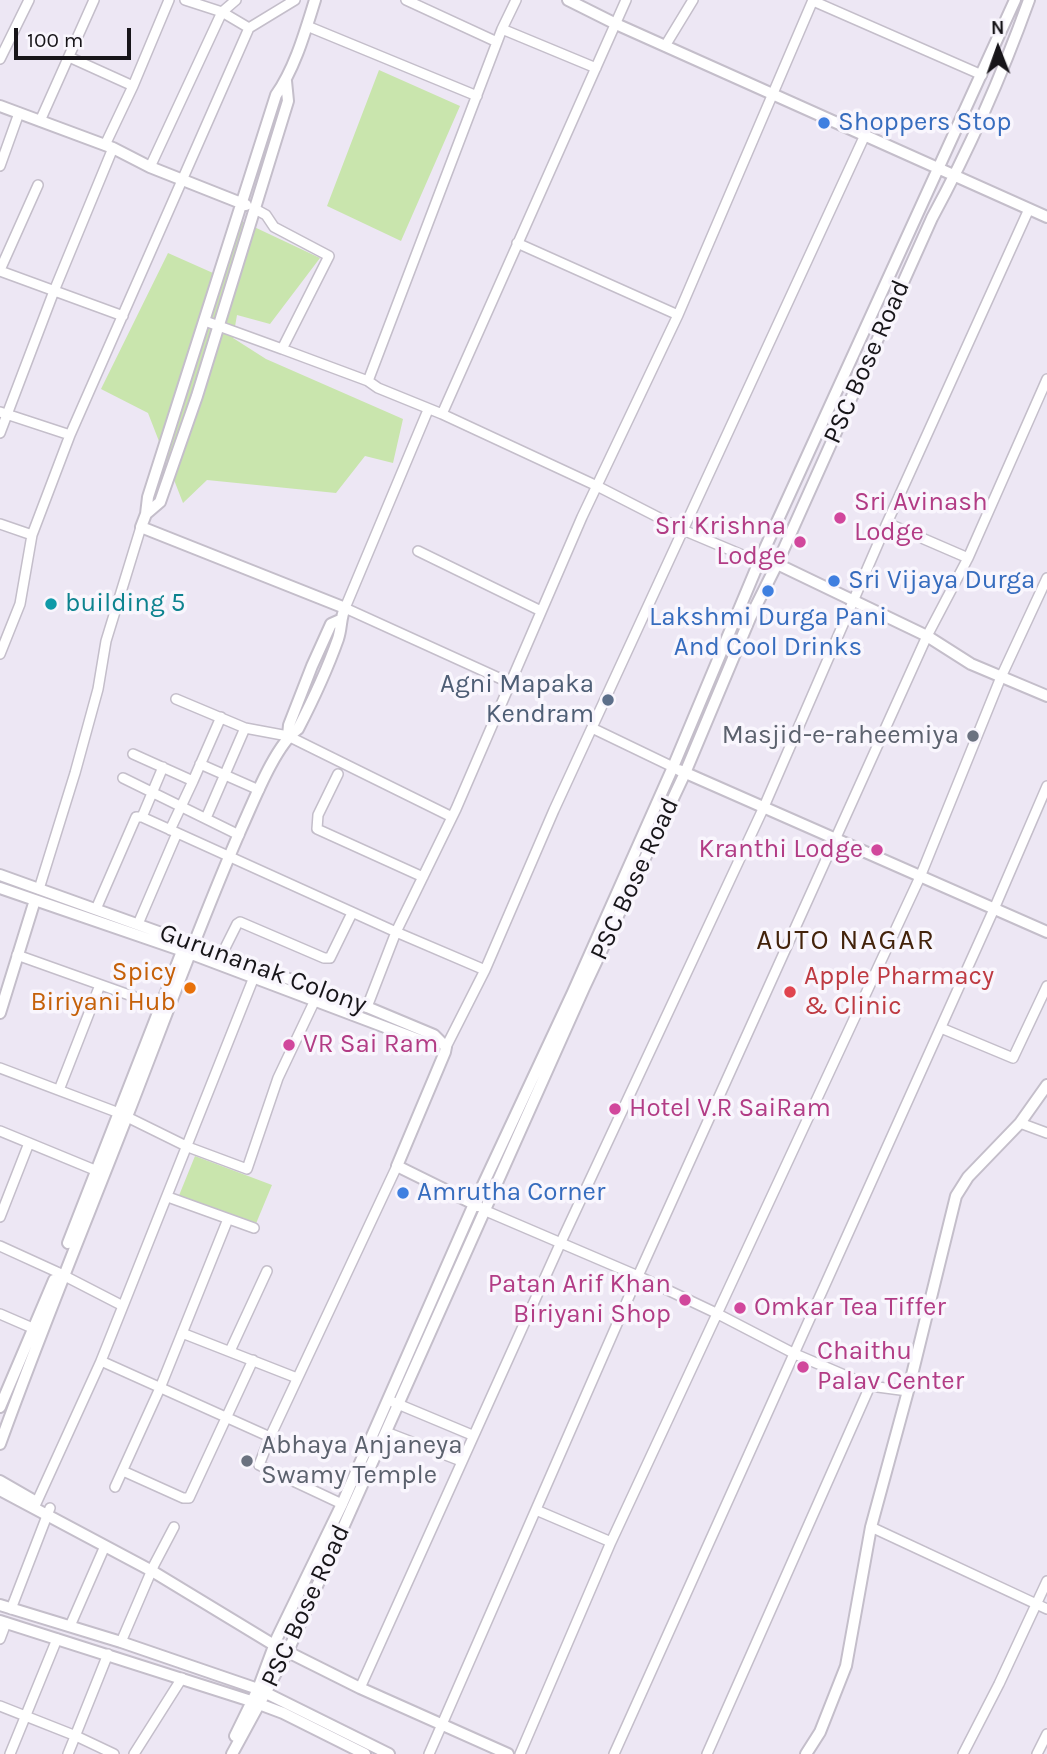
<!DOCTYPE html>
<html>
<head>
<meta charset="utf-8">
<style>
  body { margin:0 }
  #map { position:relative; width:1047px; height:1754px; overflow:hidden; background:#ede7f4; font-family:Karla,sans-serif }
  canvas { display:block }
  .north { position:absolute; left:963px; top:14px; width:70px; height:70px; -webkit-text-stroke:5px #f9f6fd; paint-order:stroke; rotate:359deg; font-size:19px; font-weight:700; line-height:28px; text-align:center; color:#171519 }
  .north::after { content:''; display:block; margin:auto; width:24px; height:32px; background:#171519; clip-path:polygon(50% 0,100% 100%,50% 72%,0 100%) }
  .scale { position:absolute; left:14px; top:28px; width:117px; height:32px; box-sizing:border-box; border:4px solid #171519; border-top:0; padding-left:9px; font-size:21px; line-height:24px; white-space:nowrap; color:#171519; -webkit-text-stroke:5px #f9f6fd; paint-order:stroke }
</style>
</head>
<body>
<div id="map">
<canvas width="1047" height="1754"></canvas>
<div class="north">N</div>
<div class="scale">100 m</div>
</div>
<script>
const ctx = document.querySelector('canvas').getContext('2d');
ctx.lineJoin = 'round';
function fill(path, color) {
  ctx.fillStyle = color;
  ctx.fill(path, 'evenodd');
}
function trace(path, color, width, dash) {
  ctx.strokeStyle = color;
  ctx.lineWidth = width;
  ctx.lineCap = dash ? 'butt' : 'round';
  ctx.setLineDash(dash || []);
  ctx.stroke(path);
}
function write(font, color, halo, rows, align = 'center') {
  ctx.font = font + ' Karla,sans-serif';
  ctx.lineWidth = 7;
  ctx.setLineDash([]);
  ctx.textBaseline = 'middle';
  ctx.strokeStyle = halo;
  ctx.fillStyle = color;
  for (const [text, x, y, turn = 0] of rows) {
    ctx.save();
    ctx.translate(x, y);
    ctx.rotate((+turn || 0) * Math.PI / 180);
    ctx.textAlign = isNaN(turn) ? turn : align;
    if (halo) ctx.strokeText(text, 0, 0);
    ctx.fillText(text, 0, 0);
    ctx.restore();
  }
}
fill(new Path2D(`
  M 379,70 L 460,106 L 401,241 L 327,206 Z
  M 233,217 L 320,258 L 270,324 L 237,315 L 233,338 L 266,359 L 403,419 L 393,463 L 365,456 L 336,493 L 207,480 L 183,503 L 148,413 L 101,389 L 168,253 L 213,273 Z
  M 195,1156 L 272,1185 L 255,1226 L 178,1198 Z`), '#c9e5ad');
const minor = new Path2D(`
  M 185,0 L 222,12 L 249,28
  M 406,0 L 497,42
  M 516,0 L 502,29 L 368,381 L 378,388 L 442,414 L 597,486 L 683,530 L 759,562
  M 813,1 L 982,75
  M 307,26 L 477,96
  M 502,29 L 596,68
  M 665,46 L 693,0
  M 69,57 L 133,86
  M 0,59 L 29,0
  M 40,121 L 94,0
  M 105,145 L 133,86 L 169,0
  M 0,166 L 19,113
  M 150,167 L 222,12 L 236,0
  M 255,209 L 266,215 L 274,227 L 329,256 L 282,349 L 368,381
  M 1029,209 L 887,523 L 968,558 L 1047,379
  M 517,243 L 678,315
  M 0,270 L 38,185
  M 0,271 L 123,316
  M 205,321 L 282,349
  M 428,410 L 345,608 L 510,683
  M 0,412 L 70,435
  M 442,414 L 626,0
  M 0,433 L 54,291 L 113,148
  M 0,524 L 32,535
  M 418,551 L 541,611
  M 0,654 L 20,604 L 32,535 L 70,435 L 249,28 L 295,0
  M 176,699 L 245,728 L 288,736 L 452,817
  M 592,728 L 673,767
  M 133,754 L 193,781 L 221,717
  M 200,764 L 259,790
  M 338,774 L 318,815 L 317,829 L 423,877
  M 123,778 L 239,835
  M 142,817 L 396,932 L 485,970
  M 206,818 L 245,728
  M 170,830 L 193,781
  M 39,889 L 75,773 L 98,689 L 106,641 L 141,527
  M 96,909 L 136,817 L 142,817 L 163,767
  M 138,924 L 177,833
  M 222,954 L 237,924 L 240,922 L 324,958 L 330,958 L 352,913
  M 17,955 L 160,1006
  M 367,1007 L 396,932 L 456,809 L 582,517 L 678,315 L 813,0
  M 941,1028 L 1013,1058 L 1047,986
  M 446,1047 L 485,970 L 554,810 L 865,135
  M 0,1068 L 119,1113 L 188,1147 L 247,1169 L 278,1078 L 315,1000
  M 59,1090 L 100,985
  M 1020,1123 L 1047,1133
  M 0,1131 L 102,1173
  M 168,1197 L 254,1228
  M 486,1211 L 638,1276 L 716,1313 L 795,1354 L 870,1386 L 908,1391
  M 0,1217 L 29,1143
  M 0,1246 L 57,1272 L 123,1306 L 254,977
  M 0,1314 L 37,1330
  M 182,1333 L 297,1378
  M 230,1351 L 267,1271
  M 101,1361 L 123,1306
  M 393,1402 L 472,1435
  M 386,1432 L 461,1461
  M 270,1437 L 259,1465 L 342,1504
  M 123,1471 L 183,1498 L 189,1498 L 253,1360
  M 115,1487 L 160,1388 L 228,1219
  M 34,1508 L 101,1361 L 270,1437 L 397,1166
  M 536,1510 L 611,1542
  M 871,1527 L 1047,1609
  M 11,1609 L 50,1508
  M 70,1626 L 105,1546
  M 0,1639 L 6,1623
  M 121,1642 L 154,1565 L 174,1527
  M 360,1688 L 561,1242 L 763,809 L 887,523
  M 0,1706 L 76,1736 L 114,1754
  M 10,1754 L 57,1639
  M 68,1754 L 108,1654
  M 134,1754 L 182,1678
  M 429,1754 L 638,1276 L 927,636 L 968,558
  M 520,1754 L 611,1542 L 920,877 L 1001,677 L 1047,578
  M 614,1754 L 994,909 L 1047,786
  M 707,1754 L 870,1386
  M 963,1754 L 999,1684 L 1047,1581
  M 1037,1754 L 1047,1734`);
const tertiary = new Path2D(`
  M 568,0 L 616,24 L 1047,217
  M 0,106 L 113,148 L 150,167 L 246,205
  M 146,514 L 160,502 L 197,396 L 288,101 L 286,81
  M 773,562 L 927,636 L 971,664 L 1047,696
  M 288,736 L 289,725 L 312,666 L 331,624 L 340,620
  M 679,770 L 1047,932
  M 0,875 L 367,1007 L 434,1035 L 446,1047 L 445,1052 L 397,1166 L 478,1206
  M 0,888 L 189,953 L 430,1044 L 439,1042
  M 0,1013 L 35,900
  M 68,1243 L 186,941
  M 0,1407 L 54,1280
  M 0,1444 C 40,1333 85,1224 128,1114 C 165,1019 200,923 241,829 C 253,803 275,745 298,729 C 313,700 327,670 338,639 C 342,627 340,619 345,608 L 141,527 L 146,514 L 148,497 L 276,95 C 295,68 305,32 315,0
  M 0,1481 L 33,1500
  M 0,1490 L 152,1571 L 274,1645 L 360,1688 L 508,1754
  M 0,1605 L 121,1642 L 258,1689 L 389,1754
  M 0,1621 L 251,1701 L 283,1713 L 365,1754
  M 235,1736 L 258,1689 L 277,1638 L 342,1504 L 474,1204 L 573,992 L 673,767 L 761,557 L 1015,0
  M 232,1754 L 288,1651 L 584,988 L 685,773 L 750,618 L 777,564 L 932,218 C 970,148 1002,75 1029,0
  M 806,1754 L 820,1732 L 846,1666 L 871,1527 L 908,1391 L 956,1196 L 968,1177 L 1020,1123 L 1047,1085`);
trace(minor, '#c4beca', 12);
trace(tertiary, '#c4beca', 14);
trace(minor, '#fff', 9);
trace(tertiary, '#fff', 10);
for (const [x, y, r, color] of [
  [824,123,7,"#3f7fe0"],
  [840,518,7,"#d1479c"],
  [800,542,7,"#d1479c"],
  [834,581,7,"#3f7fe0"],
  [768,591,7,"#3f7fe0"],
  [51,604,7,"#0f9aa8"],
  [608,700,7,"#5c6f8a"],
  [973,736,7,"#6b7280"],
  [877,850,7,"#d1479c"],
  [190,988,7,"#e8710a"],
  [790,992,7,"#e0444e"],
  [289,1045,7,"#d1479c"],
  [615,1109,7,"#d1479c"],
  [403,1193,7,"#3f7fe0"],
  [685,1300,7,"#d1479c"],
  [740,1308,7,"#d1479c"],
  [803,1367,7,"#d1479c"],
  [247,1461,7,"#6b7280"]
]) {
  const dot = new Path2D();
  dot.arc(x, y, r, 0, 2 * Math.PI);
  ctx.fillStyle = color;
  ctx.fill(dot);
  trace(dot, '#f9f6fd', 2.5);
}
write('26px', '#366cbe', '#f9f6fd', [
  ["Shoppers Stop",838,123],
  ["Sri Vijaya Durga",848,581],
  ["Lakshmi Durga Pani",768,618,"center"],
  ["And Cool Drinks",768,648,"center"],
  ["Amrutha Corner",417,1193]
], 'left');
write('26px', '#171519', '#f9f6fd', [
  ["PSC Bose Road",867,362,-66],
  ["PSC Bose Road",635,879,-65],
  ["Gurunanak Colony",263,969,20],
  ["PSC Bose Road",306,1606,-65]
]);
write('26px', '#b23c85', '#f9f6fd', [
  ["Sri Avinash",854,503],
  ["Lodge",854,533],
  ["Sri Krishna",786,527,"right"],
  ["Lodge",786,557,"right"],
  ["Kranthi Lodge",863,850,"right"],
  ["VR Sai Ram",303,1045],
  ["Hotel V.R SaiRam",629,1109],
  ["Patan Arif Khan",671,1285,"right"],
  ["Biriyani Shop",671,1315,"right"],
  ["Omkar Tea Tiffer",754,1308],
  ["Chaithu",817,1352],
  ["Palav Center",817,1382]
], 'left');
write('26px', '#0d838f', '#f9f6fd', [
  ["building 5",65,604]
], 'left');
write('26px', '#4e5e75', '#f9f6fd', [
  ["Agni Mapaka",594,685],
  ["Kendram",594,715]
], 'right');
write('26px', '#5b616d', '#f9f6fd', [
  ["Masjid-e-raheemiya",959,736],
  ["Abhaya Anjaneya",261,1446,"left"],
  ["Swamy Temple",261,1476,"left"]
], 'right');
write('26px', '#c56008', '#f9f6fd', [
  ["Spicy",176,973],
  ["Biriyani Hub",176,1003]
], 'right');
write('26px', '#be3a42', '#f9f6fd', [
  ["Apple Pharmacy",804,977],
  ["& Clinic",804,1007]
], 'left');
ctx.letterSpacing = '2px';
write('28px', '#43230b', '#f9f6fd', [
  ["AUTO NAGAR",846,941]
]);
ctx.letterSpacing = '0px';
</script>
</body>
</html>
